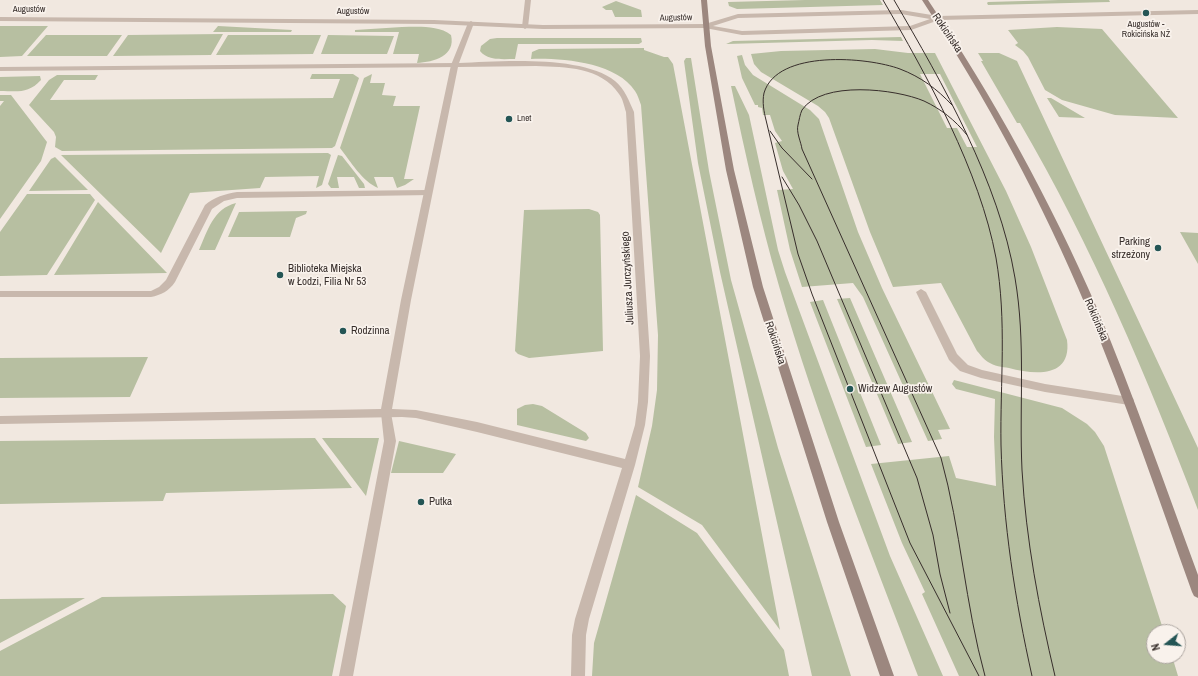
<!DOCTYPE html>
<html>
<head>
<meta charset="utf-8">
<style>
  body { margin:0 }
  #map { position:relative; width:1198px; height:676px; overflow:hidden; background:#f1e8e0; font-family:"Archivo Narrow",sans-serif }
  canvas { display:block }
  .north { position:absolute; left:1146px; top:624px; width:40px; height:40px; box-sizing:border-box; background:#f9f2ec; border:1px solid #aba49f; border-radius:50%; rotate:253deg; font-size:11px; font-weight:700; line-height:16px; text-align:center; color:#372e2b }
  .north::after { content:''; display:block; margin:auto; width:14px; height:18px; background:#245555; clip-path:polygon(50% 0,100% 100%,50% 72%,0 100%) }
</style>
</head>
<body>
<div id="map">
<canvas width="1198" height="676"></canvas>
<div class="north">N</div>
</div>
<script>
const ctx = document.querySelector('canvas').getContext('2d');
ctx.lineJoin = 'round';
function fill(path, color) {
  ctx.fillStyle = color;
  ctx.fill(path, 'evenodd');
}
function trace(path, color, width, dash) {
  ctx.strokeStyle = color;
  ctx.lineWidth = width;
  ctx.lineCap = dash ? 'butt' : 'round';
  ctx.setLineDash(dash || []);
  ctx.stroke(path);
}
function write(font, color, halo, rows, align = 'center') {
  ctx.font = font + ' "Archivo Narrow",sans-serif';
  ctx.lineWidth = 3.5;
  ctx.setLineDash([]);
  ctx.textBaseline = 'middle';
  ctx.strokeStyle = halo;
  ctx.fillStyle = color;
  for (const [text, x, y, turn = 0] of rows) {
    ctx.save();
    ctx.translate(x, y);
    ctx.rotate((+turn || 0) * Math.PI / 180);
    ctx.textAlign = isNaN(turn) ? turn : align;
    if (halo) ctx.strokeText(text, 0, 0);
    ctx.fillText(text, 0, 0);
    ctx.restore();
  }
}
fill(new Path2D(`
  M 805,0 L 880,0 L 883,5 L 737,9 L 729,6 L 728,2 Z
  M 1059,0 L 1109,0 L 1110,2 L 988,5 L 987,3 L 988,2 Z
  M 616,1 L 641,10 L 642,17 L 615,17 L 612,10 L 606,10 L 602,7 Z
  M 0,26 L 48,26 L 22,56 L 0,57 Z
  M 218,26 L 292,30 L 291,32 L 213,32 Z
  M 402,27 C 418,27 438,25 451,35 C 456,56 434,62 417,63 L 419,54 L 393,54 L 399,32 L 355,32 L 355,30 Z
  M 1057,27 L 1102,29 L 1178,118 L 1115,115 L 1062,100 L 1045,90 L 1028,57 L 1023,51 L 1015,45 L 1018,43 L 1008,30 Z
  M 223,34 L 211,55 L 113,56 L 128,35 Z
  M 46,35 L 122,35 L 107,56 L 27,56 Z
  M 228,35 L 321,35 L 313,54 L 216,55 Z
  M 328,35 L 394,36 L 387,54 L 321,54 Z
  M 901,37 L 903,41 L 872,40 L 726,44 L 733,41 Z
  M 497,38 L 641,38 L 642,42 L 639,44 L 518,44 L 515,59 C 503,59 488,61 480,51 L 481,46 L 490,39 Z
  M 644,48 L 644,50 L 664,57 L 668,57 L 673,64 L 780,630 L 702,525 L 638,487 L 652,426 L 657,390 L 658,335 L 641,105 C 639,100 638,95 635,91 C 616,62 561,58 531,59 L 532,52 L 539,49 Z
  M 875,49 L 908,53 L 935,53 L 1006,191 L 1031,247 L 1067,340 C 1072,378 1035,375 1009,368 C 1002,367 994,366 988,362 C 983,359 981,355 977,351 L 941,283 L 893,287 L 870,232 L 829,118 L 825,112 L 818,106 L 761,72 L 754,64 L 751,54 L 781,51 ZM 920,74 L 940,74 L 977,147 L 967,147 L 957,128 L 947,128 Z
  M 978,53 L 999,53 L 1017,61 L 1198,448 L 1198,510 C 1147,377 1092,246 1020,123 L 1017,123 L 981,61 L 983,61 Z
  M 742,55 L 745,65 L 753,75 L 810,110 L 819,119 L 858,232 L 882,288 L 950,429 L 938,430 L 942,439 L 928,441 L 863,297 L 853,283 L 802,287 L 790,250 L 777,190 L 793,189 L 783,171 L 775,143 L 782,141 L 775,131 L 770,115 L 763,115 L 762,108 L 758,107 L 758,105 L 755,105 L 742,78 L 737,56 Z
  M 686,58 L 691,58 L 709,171 L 731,280 L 778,448 L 851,676 L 812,676 L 720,272 L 698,163 L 684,61 Z
  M 312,74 L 353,74 L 359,78 L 335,146 L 332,148 L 62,151 L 55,147 L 56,137 L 54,132 L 29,105 L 49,80 L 57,75 L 98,75 L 95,80 L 64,80 L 50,100 L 333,98 L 340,79 L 310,79 Z
  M 372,74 L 370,83 L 385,83 L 382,95 L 396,96 L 393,106 L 420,106 L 404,179 L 414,179 L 405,185 L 397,188 L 393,177 L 374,177 L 378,188 C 362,181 351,162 340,148 L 364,78 Z
  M 40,76 L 41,80 C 28,94 18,91 0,91 L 0,77 Z
  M 731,86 L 735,86 L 749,115 L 778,250 L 785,272 L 890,556 L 943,676 L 918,676 C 869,547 817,418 779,286 C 760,220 745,153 731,86 Z
  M 0,95 L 11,95 L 47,142 L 41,161 L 0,219 L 0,106 L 4,101 L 0,101 Z
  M 1047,98 L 1051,98 L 1085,118 L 1059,117 Z
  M 328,153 L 331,155 L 322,185 L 316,188 L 319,176 L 265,177 L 260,188 L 190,193 L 161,253 L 61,155 Z
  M 338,155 L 342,156 L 364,184 L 365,188 L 359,188 L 354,177 L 337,177 L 339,188 L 331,188 L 328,184 Z
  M 55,157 L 88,190 L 29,191 L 51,159 Z
  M 27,194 L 90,194 L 95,200 L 47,275 L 0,276 L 0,232 Z
  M 98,202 L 167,273 L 54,275 Z
  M 236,203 L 215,250 L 199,250 C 208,230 213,209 236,203 Z
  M 589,209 L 598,212 L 600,215 L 603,351 L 529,358 L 518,354 L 515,351 L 524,210 Z
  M 307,211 L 306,214 L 296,218 L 290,237 L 228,237 L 239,212 Z
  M 1180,232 L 1198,233 L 1198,264 Z
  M 850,298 L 912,442 L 898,444 L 837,299 Z
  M 823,300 L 881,445 L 866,447 L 810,302 Z
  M 148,357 L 130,397 L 0,398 L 0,358 Z
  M 954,380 L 1062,408 L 1087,424 L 1095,432 L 1104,446 L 1164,632 L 1154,632 L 1154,656 L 1172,656 L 1178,676 L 959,676 L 922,594 L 925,592 L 902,543 L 871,464 L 949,456 L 956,478 L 996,486 L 994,437 L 995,399 L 956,389 L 952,384 Z
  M 533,404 L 542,406 L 586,433 L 589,438 L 586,441 L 517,425 L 517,409 L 525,405 Z
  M 315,438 L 352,488 L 166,493 L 163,501 L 0,504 L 0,441 Z
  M 322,438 L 379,438 L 366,496 Z
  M 399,441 L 456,454 L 443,473 L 391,473 Z
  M 636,495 L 697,533 L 784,650 L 789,676 L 592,676 L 594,643 Z
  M 333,594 L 346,606 L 332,676 L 0,676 L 0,651 L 102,597 Z
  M 85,598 L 0,643 L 0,599 Z`), '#b7bfa1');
fill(new Path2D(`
  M 525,0 L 531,0 L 528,27 L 525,29 L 522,27 Z
  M 455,63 L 459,65 L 458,67 L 0,71 L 0,67 Z
  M 428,190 L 431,191 L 432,193 L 431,195 L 237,198 L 224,201 L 212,209 L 175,282 C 169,291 161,295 151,297 L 0,297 L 0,291 L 151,291 L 159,287 L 166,280 L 205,205 C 214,197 225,194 237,192 Z
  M 921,289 L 926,292 L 957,354 L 968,365 L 982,370 L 1045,384 L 1129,397 L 1133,398 L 1134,401 L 1133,404 L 1129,405 L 1045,392 L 981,378 L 960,371 L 949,360 L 916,292 Z
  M 386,409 L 390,410 L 391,413 L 396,441 L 353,676 L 339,676 L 384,441 L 381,413 L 382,410 Z`), '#c8b8ad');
fill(new Path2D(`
  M 471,21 L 474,23 L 459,63 C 501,61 583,55 615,81 C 625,89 629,101 634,112 L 650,356 L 648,402 L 645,425 L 635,465 L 589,619 L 586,635 L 585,676 L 571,676 L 572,635 L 575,619 L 622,468 L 477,432 L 416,418 L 402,417 L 0,424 L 0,416 L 381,409 L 401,300 L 451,65 L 468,23 ZM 536,66 C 566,67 601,67 619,94 C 623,99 624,106 626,112 L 640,356 L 638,402 L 635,425 L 625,459 L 477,422 L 416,410 L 392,409 L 411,300 L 458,67 Z`), '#c8b8ad');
fill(new Path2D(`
  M 901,10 L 938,16 L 1198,10 L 1198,14 L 939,20 L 911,30 L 742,35 L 705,28 L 543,29 L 434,24 L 0,21 L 0,17 L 434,20 L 543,25 L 705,24 L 738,14 ZM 901,14 L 930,19 L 910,26 L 742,31 L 713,26 L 738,18 Z`), '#c8b8ad');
fill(new Path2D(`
  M 701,0 L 707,0 L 711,46 L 734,170 L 763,287 L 839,522 L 894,676 L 880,676 L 827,522 L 753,287 L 726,170 L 705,46 Z
  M 922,0 L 928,0 C 994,98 1050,200 1097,308 C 1134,396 1165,486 1198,575 L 1198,598 L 1194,596 L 1192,592 C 1158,497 1126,402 1087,309 C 1042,201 986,98 922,0 Z`), '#9c877f');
trace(new Path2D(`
  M 883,0 C 927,76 980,171 996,258 C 1007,321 1000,382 1001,445 C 1003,523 1015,600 1032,676
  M 894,0 C 943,84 999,182 1015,278 C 1026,342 1019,406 1022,470 C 1026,540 1039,608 1055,676
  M 952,105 C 937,89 921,77 900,69 C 868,57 777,49 764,93 C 762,102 764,112 766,120 L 798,254 L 812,294 L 910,543 L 979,676
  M 770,131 L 782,148 L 812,179
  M 967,135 C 955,120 941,109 924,101 C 896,89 822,80 802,110 C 800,114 799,121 798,125 C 796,132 801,142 802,149 L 941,458 C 961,530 965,604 985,676
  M 782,177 L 799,205 L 817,241 L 917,478 L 933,535 L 940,574 L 950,613`), '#372e2b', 1);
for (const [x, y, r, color] of [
  [1146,13,4,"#245555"],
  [509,119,4,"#245555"],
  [1158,248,4,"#245555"],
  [280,275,4,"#245555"],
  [343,331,4,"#245555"],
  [850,389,4,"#245555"],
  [421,502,4,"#245555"]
]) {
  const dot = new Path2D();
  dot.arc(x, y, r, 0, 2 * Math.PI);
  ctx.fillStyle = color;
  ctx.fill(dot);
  trace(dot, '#f9f2ec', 1.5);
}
write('9px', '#372e2b', '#f9f2ec', [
  ["Augustów",29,10],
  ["Augustów",353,12],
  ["Augustów",676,18,-1]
]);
write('9px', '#372e2b', '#f9f2ec', [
  ["Augustów -",1146,25],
  ["Rokicińska NŻ",1146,35],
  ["Lnet",517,119,"left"]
]);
write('11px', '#372e2b', '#f9f2ec', [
  ["Rokicińska",947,33,56],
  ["Juliusza Jurczyńskiego",628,278,-93],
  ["Rokicińska",1096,320,67],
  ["Rokicińska",775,343,72]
]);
write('11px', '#372e2b', '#f9f2ec', [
  ["Parking",1150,242,"right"],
  ["strzeżony",1150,255,"right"],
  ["Biblioteka Miejska",288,269],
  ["w Łodzi, Filia Nr 53",288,282],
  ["Rodzinna",351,331],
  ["Widzew Augustów",858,389],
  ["Putka",429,502]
], 'left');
</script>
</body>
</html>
